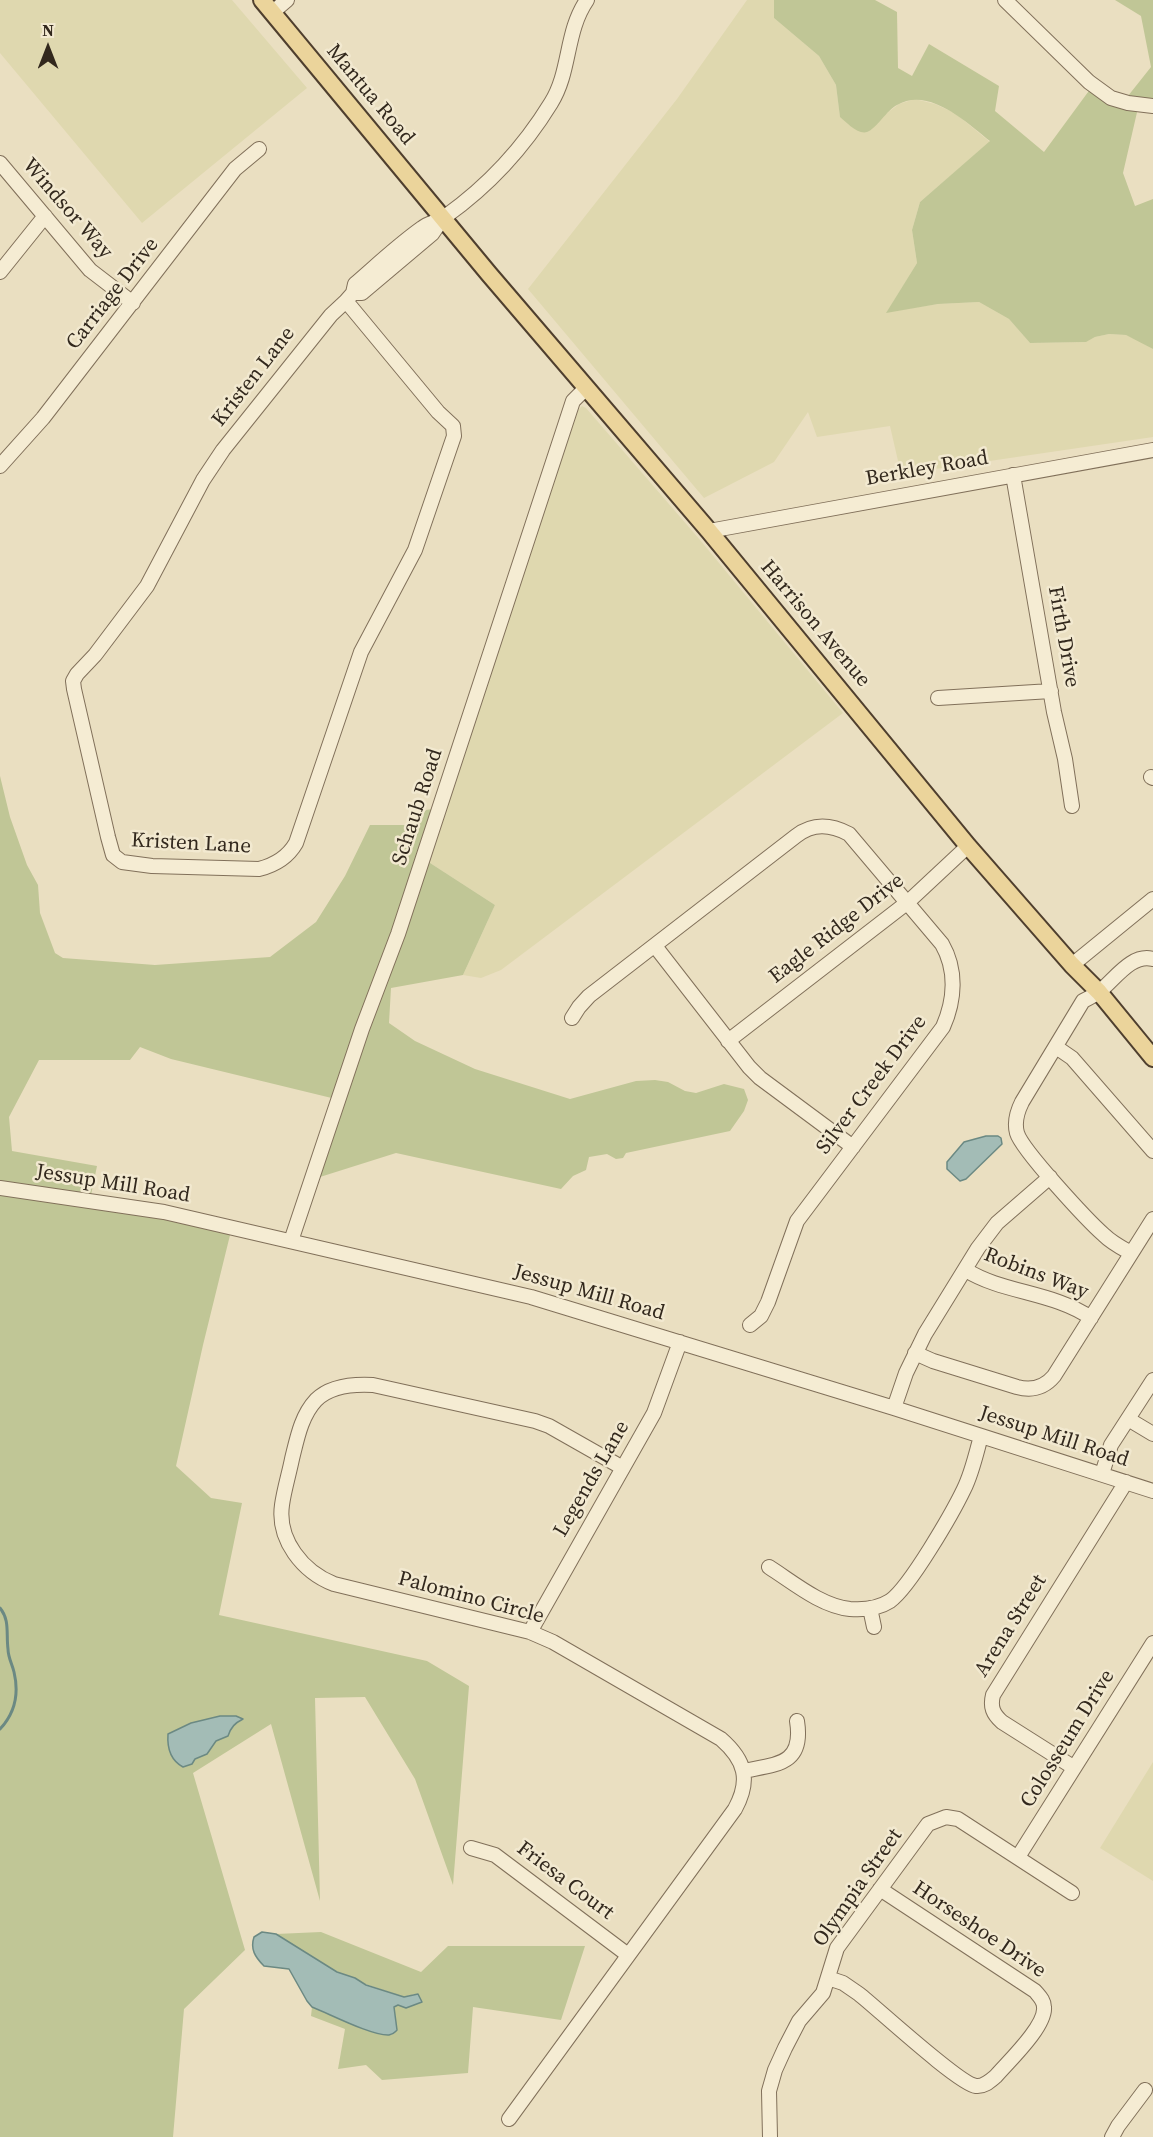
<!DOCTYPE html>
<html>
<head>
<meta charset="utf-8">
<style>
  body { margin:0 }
  #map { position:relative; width:1153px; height:2137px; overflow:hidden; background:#eadfc1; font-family:"Source Serif 4",serif }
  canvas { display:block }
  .north { position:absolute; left:18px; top:18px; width:60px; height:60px; -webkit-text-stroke:4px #f2e9d0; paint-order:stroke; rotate:0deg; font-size:16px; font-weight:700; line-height:24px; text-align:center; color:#32281d }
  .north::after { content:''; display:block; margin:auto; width:21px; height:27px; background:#32281d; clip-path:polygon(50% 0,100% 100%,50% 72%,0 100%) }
</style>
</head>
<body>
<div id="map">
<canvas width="1153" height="2137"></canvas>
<div class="north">N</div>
</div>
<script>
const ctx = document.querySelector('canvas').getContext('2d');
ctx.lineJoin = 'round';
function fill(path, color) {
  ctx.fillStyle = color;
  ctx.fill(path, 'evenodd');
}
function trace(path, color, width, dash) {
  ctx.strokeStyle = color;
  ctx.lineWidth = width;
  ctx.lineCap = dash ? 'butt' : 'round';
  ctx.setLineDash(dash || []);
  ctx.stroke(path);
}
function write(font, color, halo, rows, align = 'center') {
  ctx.font = font + ' "Source Serif 4",serif';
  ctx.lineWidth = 5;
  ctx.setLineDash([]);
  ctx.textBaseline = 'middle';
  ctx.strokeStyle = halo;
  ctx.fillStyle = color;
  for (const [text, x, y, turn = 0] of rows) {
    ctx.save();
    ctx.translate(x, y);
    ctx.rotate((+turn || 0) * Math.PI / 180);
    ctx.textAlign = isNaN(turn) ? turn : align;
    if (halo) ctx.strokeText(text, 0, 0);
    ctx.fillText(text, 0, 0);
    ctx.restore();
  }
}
fill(new Path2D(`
  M 0,0 L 232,0 L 307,88 L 142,223 L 0,53 Z
  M 747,0 L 774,0 L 774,18 L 819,56 L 836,85 L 840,117 L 887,113 L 899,104 L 915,99 L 935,104 L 955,113 L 990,142 L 920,202 L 912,230 L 917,263 L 887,312 L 938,304 L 979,302 L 1009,319 L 1030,343 L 1085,342 L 1095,337 L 1109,334 L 1126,335 L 1138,340 L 1153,349 L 1153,437 L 901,474 L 890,426 L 817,437 L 808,412 L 774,462 L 704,498 L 528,289 L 677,99 Z
  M 582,406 L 586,408 L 700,540 L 843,713 L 501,970 L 481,978 L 463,975 L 495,905 L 427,861 L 564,448 L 578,410 Z
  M 1153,1762 L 1153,1881 L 1100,1848 Z`), '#dfd8af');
fill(new Path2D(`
  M 774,0 L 875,0 L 897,12 L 898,68 L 912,76 L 929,44 L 999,86 L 995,111 L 1044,152 L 1091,88 L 1124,101 L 1151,67 L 1141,16 L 1115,0 L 1153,0 L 1153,102 L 1138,108 L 1123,173 L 1135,206 L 1153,199 L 1153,349 L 1126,335 L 1109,334 L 1095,337 L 1086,342 L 1030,343 L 1009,319 L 979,302 L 938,304 L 886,313 L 917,263 L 912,230 L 920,202 L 990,141 C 967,123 929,86 897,105 C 887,110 876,129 867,132 C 858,135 846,122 840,117 L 836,85 L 819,56 L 774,18 Z
  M 0,776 L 10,817 L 27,865 L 38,885 L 40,913 L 55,953 L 63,958 L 155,965 L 270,957 L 316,922 L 345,876 L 370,825 L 413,825 L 426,810 L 432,809 L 416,857 L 427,861 L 495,905 L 463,975 L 391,988 L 389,1023 L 415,1041 L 475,1069 L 570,1099 L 636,1081 L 655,1080 L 668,1082 L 685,1091 L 696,1093 L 724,1084 L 744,1089 L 748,1100 L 744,1111 L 730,1131 L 626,1153 L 623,1158 L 616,1159 L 607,1154 L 589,1157 L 586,1170 L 573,1176 L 561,1189 L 396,1153 L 320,1177 L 344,1101 L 171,1059 L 140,1047 L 130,1060 L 39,1060 L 9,1117 L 12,1151 L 97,1166 L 90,1200 L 232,1227 L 203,1345 L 176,1466 L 211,1498 L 242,1503 L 219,1615 L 427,1661 L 469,1686 L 453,1885 L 415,1779 L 365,1697 L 315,1698 L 320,1901 L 271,1724 L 193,1773 L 245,1950 L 184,2009 L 173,2137 L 0,2137 Z
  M 321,1932 L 421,1972 L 448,1946 L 585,1946 L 561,2020 L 473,2007 L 468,2073 L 382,2080 L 366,2065 L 338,2069 L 345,2029 L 311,2016 L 312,2007 L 373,2032 L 391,2035 L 397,2030 L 394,2007 L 398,2005 L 406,2008 L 415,1994 L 404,1997 L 362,1983 L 355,1978 L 337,1972 L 276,1934 Z`), '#c0c696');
const water = new Path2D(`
  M 986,1136 L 998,1136 L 1001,1138 L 1002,1144 L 966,1179 L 960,1181 L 947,1169 L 947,1162 L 964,1142 Z
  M 220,1716 L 236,1716 L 243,1719 C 235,1723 231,1727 228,1736 L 216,1741 L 207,1754 L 195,1759 L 192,1764 L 183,1767 C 170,1760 167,1748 168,1734 L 191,1723 Z
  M 262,1932 L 276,1934 L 337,1972 L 355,1978 L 366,1985 L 404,1997 L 418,1994 L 422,2002 L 406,2008 L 398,2005 L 394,2007 L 397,2030 C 394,2033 394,2034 389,2035 C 372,2036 330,2014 312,2007 L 307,2001 L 289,1969 L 264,1966 C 255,1957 250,1949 254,1937 Z`);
fill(water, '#a3bcb6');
trace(water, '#6b8983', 1.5);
trace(new Path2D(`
  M 0,1608 C 10,1620 6,1634 8,1649 C 8,1657 12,1664 14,1672 C 19,1693 15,1713 0,1729`), '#6b8983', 3);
const minor = new Path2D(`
  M 1005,0 L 1089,82 L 1111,98 L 1128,103 L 1153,106
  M 273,12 L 287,0
  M 0,163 L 90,270 L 133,303
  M 0,272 L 45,216
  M 353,293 L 362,293 L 432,234 L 443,218
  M 346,301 L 331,315 L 223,450 L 203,480 L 147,586 L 95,655 L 77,674 L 73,681 L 74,689 L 108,837 L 113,855 L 122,862 L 152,866 L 259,869 C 275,865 288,857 296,843 L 361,652 L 415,550 L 454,436 L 453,426 L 438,412 L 346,301 L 353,293 L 355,284 C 377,265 398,245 422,228 C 429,222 439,222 446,216 C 488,186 524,147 551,103 C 571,71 565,32 587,0
  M 0,466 L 43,418 L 235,169 L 259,149
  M 1013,475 L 1054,712 L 1065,759 L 1072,806
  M 709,531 L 1153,450
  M 938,698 L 1051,691
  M 1151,777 L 1153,778
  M 655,946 L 749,1067 L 760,1078 L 853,1147
  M 1072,965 L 1153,899
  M 572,1018 L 579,1007 L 589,996 L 796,836 C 813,823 830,824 849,834 L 942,944 C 957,970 955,1000 943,1027 L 797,1221 L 768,1302 L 761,1316 L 750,1325
  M 728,1041 L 908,902 L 968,846
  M 1056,1047 L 1072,1058 L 1153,1151
  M 0,1188 L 164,1212 L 531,1297 L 894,1408 L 1153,1491
  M 291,1241 L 362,1029 L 398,934 L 573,401 L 586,388
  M 1131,1253 C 1122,1248 1112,1243 1104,1235 C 1088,1221 1022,1150 1017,1133 C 1014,1122 1017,1112 1022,1102 L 1083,1001 C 1089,998 1095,995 1100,991 C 1115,979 1132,953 1153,959
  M 966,1270 C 1002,1293 1054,1292 1091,1318
  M 915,1353 L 933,1361 L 1017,1387 C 1032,1391 1044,1388 1054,1376 L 1153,1219
  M 894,1408 L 906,1373 L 925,1334 L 978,1248 L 997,1223 L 1050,1177
  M 1128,1419 L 1153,1434
  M 1102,1474 L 1111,1445 L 1153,1380
  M 769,1567 C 794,1583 821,1606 850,1609 C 863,1610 879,1608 890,1601 C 910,1587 953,1512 964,1489 C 972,1473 976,1454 981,1436
  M 870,1608 L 874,1627
  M 530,1632 L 654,1413 L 680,1342
  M 1073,1767 L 1002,1722 C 993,1714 990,1707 993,1695 L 1126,1482
  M 743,1771 C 777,1764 804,1765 797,1721
  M 471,1848 L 495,1855 L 628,1955
  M 1018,1857 L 1153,1643
  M 828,1978 L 843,1983 L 859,1994 C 878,2009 959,2084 976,2086 C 984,2087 990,2081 996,2076 C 1009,2061 1046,2026 1044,2007 C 1044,2000 1039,1996 1035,1991 L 880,1889
  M 509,2119 L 735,1809 C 751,1780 745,1760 721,1739 L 553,1642 L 530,1632 L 334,1584 C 303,1572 277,1540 282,1505 C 284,1490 289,1474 292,1459 C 297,1439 301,1416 316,1400 C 330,1386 355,1384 373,1385 L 535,1421 L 549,1426 L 623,1468
  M 770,2137 L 769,2091 L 775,2070 L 785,2048 L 799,2021 L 823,1993 L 837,1948 L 928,1824 L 946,1817 L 958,1819 L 1072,1893
  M 1112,2137 L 1118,2126 L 1145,2090`);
const major = new Path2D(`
  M 262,0 L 489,274 L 709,531 L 968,846 L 1072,965 L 1099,992 L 1153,1058`);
trace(minor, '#81705a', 16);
trace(major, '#4f3f2e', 20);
trace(minor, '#f5ecd3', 14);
trace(major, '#ebd49b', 16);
write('21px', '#32281d', '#f2e9d0', [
  ["Mantua Road",370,95,50],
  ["Windsor Way",67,209,49],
  ["Carriage Drive",113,294,-52],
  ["Kristen Lane",254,377,-52],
  ["Berkley Road",927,469,-10],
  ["Harrison Avenue",815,624,50],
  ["Firth Drive",1063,637,80],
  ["Schaub Road",418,807,-72],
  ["Kristen Lane",191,844,3],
  ["Eagle Ridge Drive",837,929,-38],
  ["Silver Creek Drive",872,1085,-53],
  ["Jessup Mill Road",113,1184,9],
  ["Robins Way",1036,1274,21],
  ["Jessup Mill Road",589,1293,16],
  ["Jessup Mill Road",1054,1437,18],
  ["Legends Lane",592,1479,-60],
  ["Palomino Circle",471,1598,15],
  ["Arena Street",1011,1626,-58],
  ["Colosseum Drive",1068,1739,-58],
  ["Friesa Court",565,1881,37],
  ["Olympia Street",858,1888,-55],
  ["Horseshoe Drive",979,1930,34]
]);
</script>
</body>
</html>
